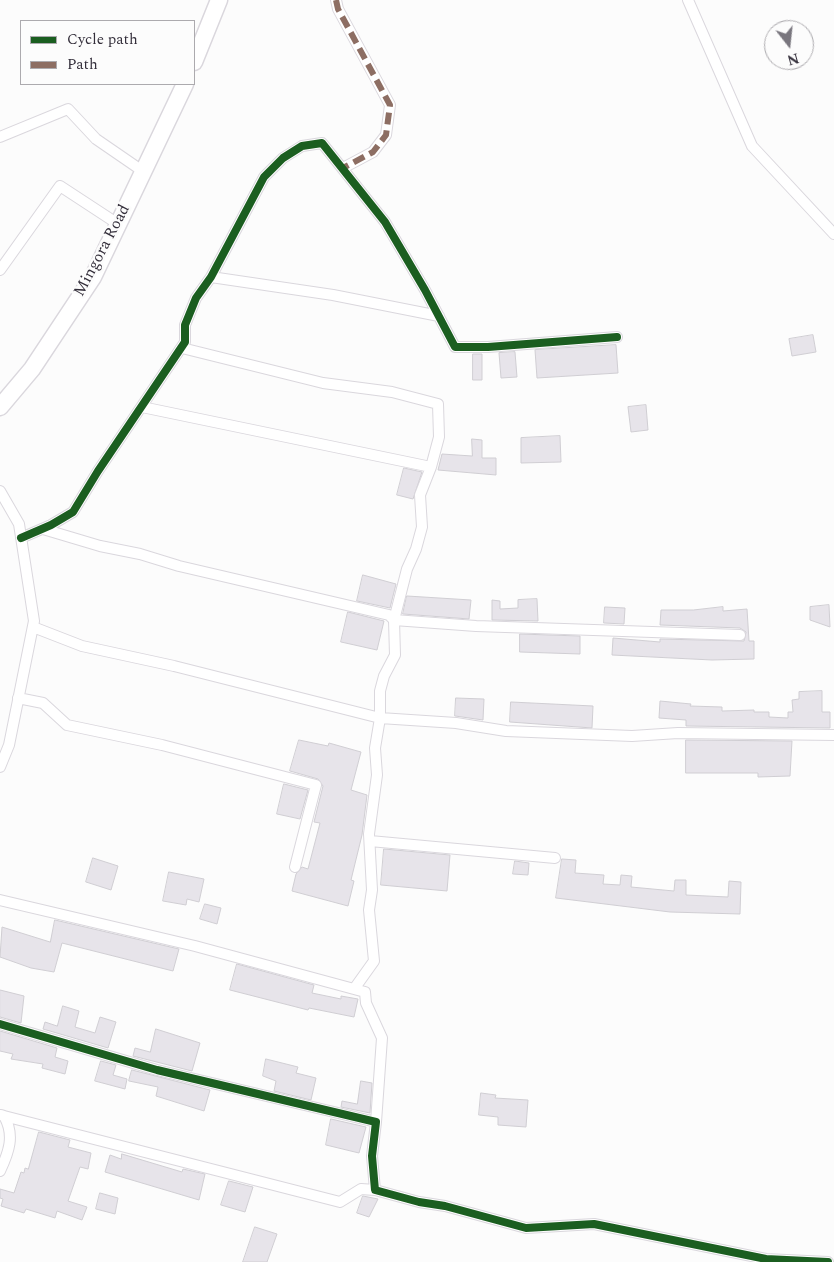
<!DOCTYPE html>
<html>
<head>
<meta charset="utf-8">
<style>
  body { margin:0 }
  #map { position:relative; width:834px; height:1262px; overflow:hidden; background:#fcfcfc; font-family:Spectral,serif }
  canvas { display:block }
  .legend { position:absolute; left:20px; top:20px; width:175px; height:65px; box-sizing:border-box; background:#fcfcfc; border:1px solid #acaaae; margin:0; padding:6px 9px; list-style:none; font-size:15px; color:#332e3a }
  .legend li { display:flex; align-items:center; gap:10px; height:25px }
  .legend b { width:25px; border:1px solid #acaaae }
  .north { position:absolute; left:764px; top:20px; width:50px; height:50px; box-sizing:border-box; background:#fcfcfc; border:1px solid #acaaae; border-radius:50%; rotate:164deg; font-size:14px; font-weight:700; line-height:20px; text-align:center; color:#332e3a }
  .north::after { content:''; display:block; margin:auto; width:18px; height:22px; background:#79767e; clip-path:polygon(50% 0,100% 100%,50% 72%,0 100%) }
</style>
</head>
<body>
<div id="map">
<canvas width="834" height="1262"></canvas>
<ul class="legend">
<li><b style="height:6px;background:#1b5e20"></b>Cycle path</li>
<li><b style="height:6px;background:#8d6e63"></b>Path</li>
</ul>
<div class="north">N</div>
</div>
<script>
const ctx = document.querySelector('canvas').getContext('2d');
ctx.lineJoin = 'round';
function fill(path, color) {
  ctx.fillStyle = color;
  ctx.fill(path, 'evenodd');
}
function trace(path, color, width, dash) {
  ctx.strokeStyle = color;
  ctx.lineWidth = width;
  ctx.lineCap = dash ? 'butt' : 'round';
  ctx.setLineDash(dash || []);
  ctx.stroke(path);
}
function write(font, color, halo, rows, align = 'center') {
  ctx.font = font + ' Spectral,serif';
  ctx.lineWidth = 5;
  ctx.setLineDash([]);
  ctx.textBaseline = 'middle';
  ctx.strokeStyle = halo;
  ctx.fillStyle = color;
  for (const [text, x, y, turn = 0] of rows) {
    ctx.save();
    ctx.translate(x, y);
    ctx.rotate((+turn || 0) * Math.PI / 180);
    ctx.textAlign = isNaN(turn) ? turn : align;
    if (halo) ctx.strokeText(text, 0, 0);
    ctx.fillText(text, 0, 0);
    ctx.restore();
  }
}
const building = new Path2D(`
  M 813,335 L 816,352 L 792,356 L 789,339 Z
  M 616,345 L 618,373 L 537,378 L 535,350 Z
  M 515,352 L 517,377 L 501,378 L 499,353 Z
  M 473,354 L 482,354 L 482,380 L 473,380 Z
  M 646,405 L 648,430 L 631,432 L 628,407 Z
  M 560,436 L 561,462 L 521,463 L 521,438 Z
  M 472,439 L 482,440 L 482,458 L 496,458 L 496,475 L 438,470 L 442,454 L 472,456 Z
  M 404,468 L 422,472 L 413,499 L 397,495 Z
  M 363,575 L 396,584 L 390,608 L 357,601 Z
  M 407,596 L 471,600 L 469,619 L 403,614 Z
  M 537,599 L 538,621 L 492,620 L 492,600 L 500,601 L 500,609 L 518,608 L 518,600 Z
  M 829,605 L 830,627 L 810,620 L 810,607 Z
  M 605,607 L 625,608 L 624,624 L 604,623 Z
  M 723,607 L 723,611 L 747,609 L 749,641 L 754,641 L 754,659 L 712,660 L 612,655 L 613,638 L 660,642 L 660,639 L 744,641 L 746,632 L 740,628 L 660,625 L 661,610 L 693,610 Z
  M 348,612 L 384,621 L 377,650 L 341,642 Z
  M 520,634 L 580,636 L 580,654 L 520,652 Z
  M 822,691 L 822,712 L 830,712 L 830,728 L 686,726 L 686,720 L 659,718 L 660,701 L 691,704 L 690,706 L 722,707 L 722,711 L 754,710 L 754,712 L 769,712 L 769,717 L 788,718 L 788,712 L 793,712 L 792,700 L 799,699 L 799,692 Z
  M 456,698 L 484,699 L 483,720 L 455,716 Z
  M 511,702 L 593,706 L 592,728 L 510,722 Z
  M 299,740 L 328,746 L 329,743 L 361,752 L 351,790 L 367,795 L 362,835 L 351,880 L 354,881 L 348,906 L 292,891 L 296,874 L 302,867 L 308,869 L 320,823 L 314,822 L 323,786 L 318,779 L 290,771 Z
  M 686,740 L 792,741 L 790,776 L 758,777 L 758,773 L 686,773 Z
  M 284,784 L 308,790 L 300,819 L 277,814 Z
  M 384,849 L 450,855 L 447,891 L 381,885 Z
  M 93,858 L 118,866 L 111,890 L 86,882 Z
  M 562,859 L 576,860 L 575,873 L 604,875 L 603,884 L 620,885 L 621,875 L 632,876 L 631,887 L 674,891 L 675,880 L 686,880 L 686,895 L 728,897 L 729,881 L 741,882 L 740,914 L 670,912 L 556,898 Z
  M 515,861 L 529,863 L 528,875 L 513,874 Z
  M 169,872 L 204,879 L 199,902 L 187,899 L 186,905 L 163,901 Z
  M 205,904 L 221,908 L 217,924 L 200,919 Z
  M 55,920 L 179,949 L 173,971 L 62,943 L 54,972 L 31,968 L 0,957 L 2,927 L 50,942 Z
  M 237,964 L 314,985 L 312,993 L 341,999 L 341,996 L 358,999 L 354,1017 L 309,1008 L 308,1010 L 230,990 Z
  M 0,990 L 24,996 L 21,1023 L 0,1017 Z
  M 63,1006 L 79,1011 L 75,1027 L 95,1033 L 100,1017 L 116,1022 L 108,1048 L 43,1029 L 45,1022 L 57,1026 Z
  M 156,1029 L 200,1043 L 192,1071 L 133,1056 L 135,1048 L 150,1052 Z
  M 0,1031 L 57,1048 L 55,1057 L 68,1061 L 65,1074 L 42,1068 L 43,1064 L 11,1059 L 13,1054 L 0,1051 Z
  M 266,1059 L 298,1067 L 296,1073 L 316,1078 L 311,1100 L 274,1091 L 276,1081 L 263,1076 Z
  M 101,1061 L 116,1065 L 113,1075 L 127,1079 L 125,1089 L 95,1081 Z
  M 132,1070 L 210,1090 L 204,1111 L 156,1096 L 158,1087 L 129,1081 Z
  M 361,1081 L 372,1083 L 370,1113 L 341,1107 L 342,1101 L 357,1104 Z
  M 481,1093 L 496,1095 L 495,1098 L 528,1100 L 526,1127 L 498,1125 L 498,1117 L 479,1115 Z
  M 331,1119 L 366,1127 L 359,1153 L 326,1145 Z
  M 39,1132 L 70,1140 L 68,1147 L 91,1153 L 88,1169 L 80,1167 L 68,1201 L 87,1207 L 82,1220 L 57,1211 L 55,1218 L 26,1209 L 24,1213 L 1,1206 L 3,1199 L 0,1198 L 0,1189 L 14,1193 L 21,1172 L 24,1173 L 25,1168 L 28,1169 Z
  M 122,1154 L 182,1172 L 183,1169 L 205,1174 L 199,1200 L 105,1172 L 110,1155 L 121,1159 Z
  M 229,1181 L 253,1187 L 245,1212 L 221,1205 Z
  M 100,1193 L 118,1198 L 115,1214 L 96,1209 Z
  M 363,1196 L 378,1199 L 369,1217 L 357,1213 Z
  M 255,1227 L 277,1234 L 267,1262 L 243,1262 Z`);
fill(building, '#e7e4ea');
trace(building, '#d0ced3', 1);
const minor = new Path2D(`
  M 336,0 L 338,9 L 390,105 L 386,135 L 373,152 L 343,168
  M 688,0 L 752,146 L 834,234
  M 0,137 L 68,109 L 96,139 L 144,172
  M 0,270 L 60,186 L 118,224
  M 211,277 L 333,295 L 439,316
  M 142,407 L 431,467 L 439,437 L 438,404 L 392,392 L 323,383 L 182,348
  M 0,491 L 19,524 L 34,621 L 9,745 L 0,767
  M 43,529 L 100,546 L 140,554 L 179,566 L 389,615 L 394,620 L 476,626 L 740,635
  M 21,538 L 51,525 L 73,512 L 98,471 L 185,342 L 185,325 L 196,298 L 211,277 L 264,177 L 283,158 L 302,146 L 322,143 L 385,222 L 425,290 L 455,347 L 488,347 L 617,337
  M 33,627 L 82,646 L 174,666 L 380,718 L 456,723 L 506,731 L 632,736 L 678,733 L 834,735
  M 18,698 L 43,703 L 67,725 L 162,745 L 316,785 L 295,867
  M 370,841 L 555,858
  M 0,900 L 195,946 L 354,989 L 374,961 L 369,910 L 372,890 L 369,834 L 377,775 L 375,748 L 380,718 L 380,691 L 384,676 L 395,655 L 394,620 L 407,569 L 416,549 L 422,527 L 420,495 L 431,467
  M 354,989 L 365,992 L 366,1003 L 382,1038 L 376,1122
  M 0,1024 L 157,1070 L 376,1122 L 372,1156 L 375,1190 L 419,1202 L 445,1206 L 526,1228 L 594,1224 L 766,1259 L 828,1262
  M 4,1116 L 340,1202 L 361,1189 L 375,1190
  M 0,1171 C 9,1152 15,1135 4,1116 L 1,1115`);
const trunk = new Path2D(`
  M 194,62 L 219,0
  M 0,407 L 32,369 L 93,277 L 185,84`);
trace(minor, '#dad7dd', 12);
trace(trunk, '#dad7dd', 19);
trace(minor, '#fff', 10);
trace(trunk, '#fff', 16);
trace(new Path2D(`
  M 336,0 L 338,9 L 390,105 L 386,135 L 373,152 L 343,168`), '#8d6e63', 6, [12, 6]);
trace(new Path2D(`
  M 21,538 L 51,525 L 73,512 L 98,471 L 185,342 L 185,325 L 196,298 L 211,277 L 264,177 L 283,158 L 302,146 L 322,143 L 385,222 L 425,290 L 455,347 L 488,347 L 617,337
  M 0,1024 L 157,1070 L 376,1122 L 372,1156 L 375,1190 L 419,1202 L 445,1206 L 526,1228 L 594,1224 L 766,1259 L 828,1262`), '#1b5e20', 8);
write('16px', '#332e3a', '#fcfcfc', [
  ["Mingora Road",103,251,-62]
]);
</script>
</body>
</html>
